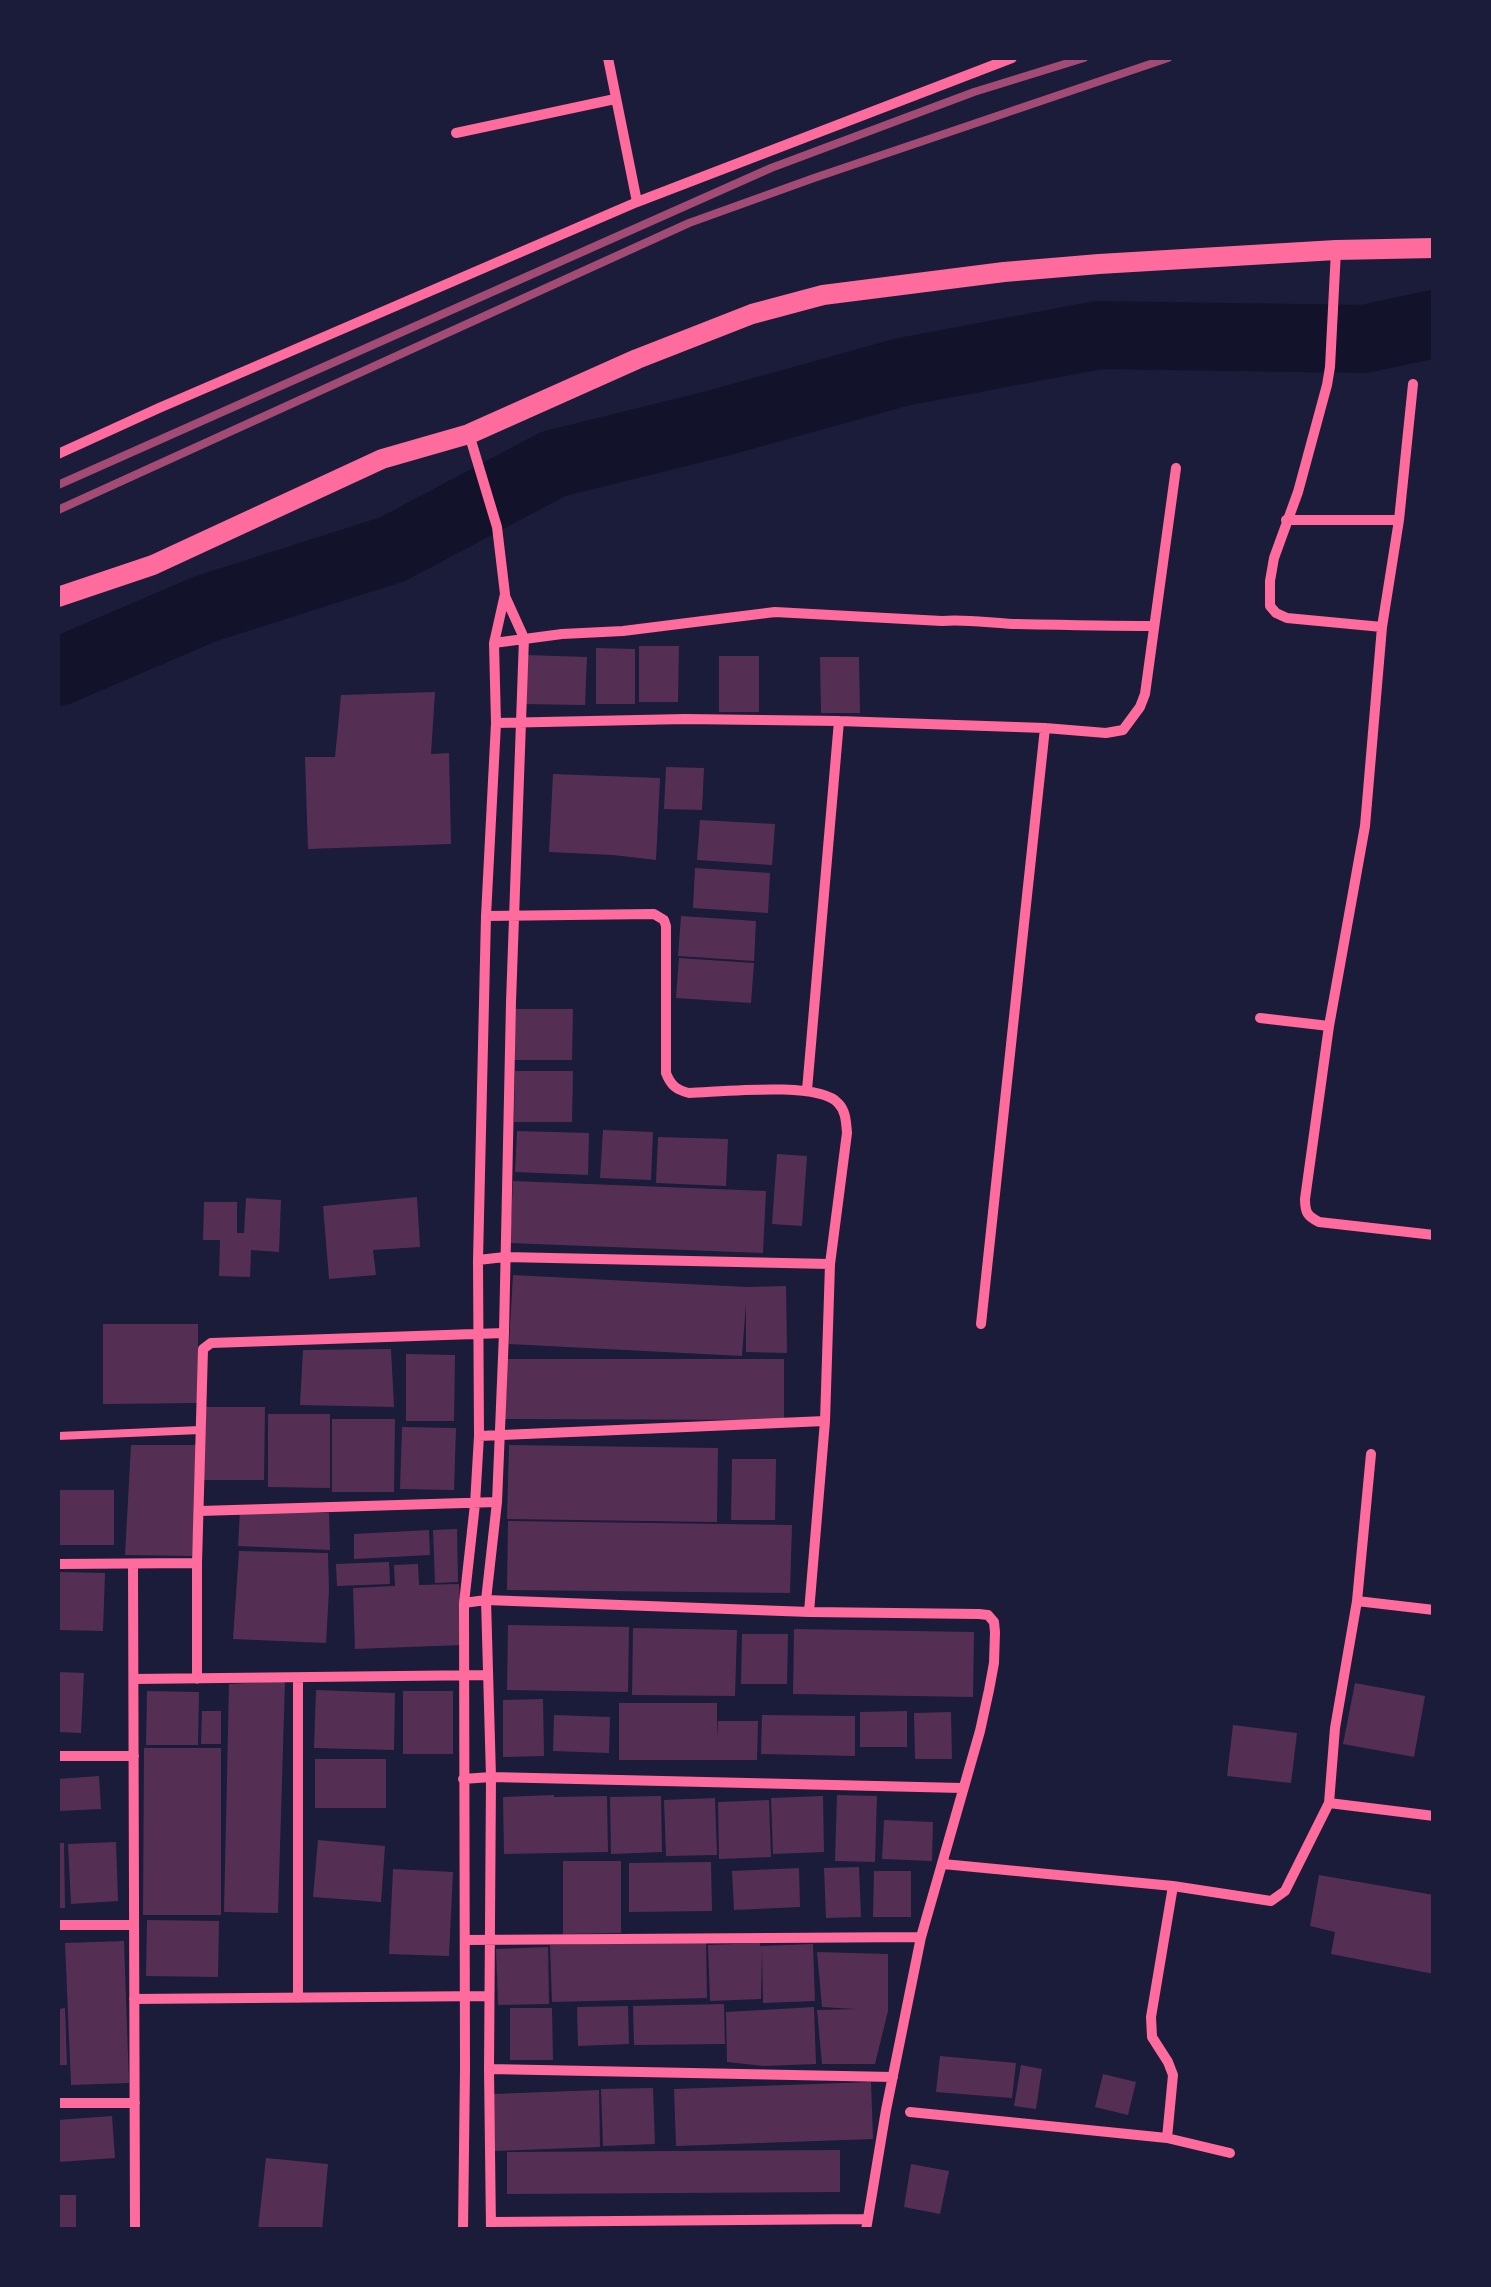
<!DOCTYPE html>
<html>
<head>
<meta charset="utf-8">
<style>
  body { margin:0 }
  #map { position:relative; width:1491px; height:2287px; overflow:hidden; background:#1b1b3a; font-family:Inter,sans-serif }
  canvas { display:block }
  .frame { position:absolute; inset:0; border:60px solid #1b1b3a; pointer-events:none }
</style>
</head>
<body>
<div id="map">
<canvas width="1491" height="2287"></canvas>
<div class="frame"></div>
</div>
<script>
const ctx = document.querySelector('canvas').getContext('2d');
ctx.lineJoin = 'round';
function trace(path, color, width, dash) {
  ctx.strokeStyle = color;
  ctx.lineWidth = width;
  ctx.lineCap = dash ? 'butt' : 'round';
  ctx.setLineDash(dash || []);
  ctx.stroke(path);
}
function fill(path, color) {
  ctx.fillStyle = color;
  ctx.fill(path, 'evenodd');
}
trace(new Path2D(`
  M 58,672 L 205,609 L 393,549 L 553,464 L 715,424 L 902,372 L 1099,335 L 1364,339 L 1434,324`), '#12122b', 68);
fill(new Path2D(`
  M 639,646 L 679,646 L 678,702 L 639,702 Z
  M 596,648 L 635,649 L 635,704 L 596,704 Z
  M 526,655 L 587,657 L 585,705 L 524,704 Z
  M 719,656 L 759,656 L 759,712 L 719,712 Z
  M 820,657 L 859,657 L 860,713 L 821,713 Z
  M 435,692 L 431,754 L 449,753 L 451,844 L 308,849 L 305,757 L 335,757 L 341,695 Z
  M 666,767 L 704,768 L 702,810 L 664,809 Z
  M 553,774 L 660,778 L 656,860 L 613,855 L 549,852 Z
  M 700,820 L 775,824 L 772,865 L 697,860 Z
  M 695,868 L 770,873 L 768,913 L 693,908 Z
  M 681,916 L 756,921 L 754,961 L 678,956 Z
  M 679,958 L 754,963 L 751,1003 L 676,998 Z
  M 514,1009 L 573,1009 L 572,1060 L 514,1060 Z
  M 515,1071 L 573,1071 L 572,1122 L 514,1122 Z
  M 603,1130 L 653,1132 L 651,1180 L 600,1178 Z
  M 517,1131 L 589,1133 L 588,1175 L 515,1172 Z
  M 658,1137 L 728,1139 L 726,1186 L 656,1183 Z
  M 777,1154 L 807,1156 L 802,1226 L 772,1224 Z
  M 513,1181 L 766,1191 L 763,1253 L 510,1243 Z
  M 417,1197 L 420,1247 L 373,1250 L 376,1275 L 329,1279 L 323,1206 Z
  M 246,1198 L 281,1200 L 279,1252 L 251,1250 L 250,1277 L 219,1276 L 220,1240 L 203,1240 L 204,1202 L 237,1202 L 237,1233 L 244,1233 Z
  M 513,1275 L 746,1287 L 786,1286 L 787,1353 L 746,1352 L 746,1303 L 742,1356 L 509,1344 Z
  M 103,1324 L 198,1324 L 198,1403 L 103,1404 Z
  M 391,1349 L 394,1407 L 300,1405 L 303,1350 Z
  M 406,1354 L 455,1355 L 454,1421 L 406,1421 Z
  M 506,1359 L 784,1359 L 784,1420 L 505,1419 Z
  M 202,1407 L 265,1407 L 264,1480 L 202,1480 Z
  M 268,1414 L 330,1414 L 330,1488 L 268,1487 Z
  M 332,1419 L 395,1419 L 394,1492 L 332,1492 Z
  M 402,1427 L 456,1428 L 454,1490 L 400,1489 Z
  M 131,1445 L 198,1445 L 192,1556 L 125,1555 Z
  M 509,1445 L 718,1448 L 717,1522 L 507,1519 Z
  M 732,1459 L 776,1459 L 775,1520 L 731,1520 Z
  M 58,1490 L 114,1490 L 114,1545 L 58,1545 Z
  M 240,1511 L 329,1513 L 330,1550 L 238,1546 Z
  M 508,1521 L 792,1525 L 790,1593 L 507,1590 Z
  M 457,1529 L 458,1582 L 435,1583 L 433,1530 Z
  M 429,1530 L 430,1555 L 354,1559 L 354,1534 Z
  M 239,1551 L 328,1553 L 329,1590 L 326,1643 L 233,1639 Z
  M 389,1562 L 390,1584 L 337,1586 L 336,1564 Z
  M 418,1564 L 419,1585 L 459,1584 L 462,1645 L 355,1649 L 353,1588 L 395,1586 L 394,1565 Z
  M 58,1572 L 105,1573 L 103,1631 L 58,1630 Z
  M 508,1625 L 629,1627 L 628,1692 L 507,1690 Z
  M 633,1628 L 737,1630 L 735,1696 L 632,1695 Z
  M 794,1629 L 974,1632 L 973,1697 L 793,1694 Z
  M 742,1634 L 788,1634 L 787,1684 L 741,1684 Z
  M 58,1672 L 84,1673 L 81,1733 L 58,1732 Z
  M 285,1681 L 278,1913 L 224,1912 L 229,1684 Z
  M 1355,1683 L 1425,1696 L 1414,1757 L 1343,1744 Z
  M 316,1690 L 395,1693 L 394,1750 L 314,1748 Z
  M 147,1691 L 199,1692 L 198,1745 L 146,1745 Z
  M 403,1691 L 453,1691 L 453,1754 L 403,1754 Z
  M 543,1699 L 544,1756 L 503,1757 L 503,1700 Z
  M 619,1703 L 717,1703 L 717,1738 L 718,1721 L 758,1721 L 757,1760 L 619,1760 Z
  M 202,1711 L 221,1711 L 221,1744 L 201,1744 Z
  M 907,1711 L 907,1747 L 860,1747 L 860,1712 Z
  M 951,1712 L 952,1759 L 915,1759 L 914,1713 Z
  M 554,1715 L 610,1717 L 609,1753 L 553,1751 Z
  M 762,1715 L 855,1716 L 855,1756 L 761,1754 Z
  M 1233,1725 L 1297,1733 L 1291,1783 L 1227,1776 Z
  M 144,1748 L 221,1748 L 221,1915 L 143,1915 Z
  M 315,1759 L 386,1759 L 386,1808 L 315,1808 Z
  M 99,1776 L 101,1809 L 58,1811 L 58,1779 Z
  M 554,1795 L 554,1797 L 607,1796 L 608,1852 L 504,1854 L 503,1797 Z
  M 837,1795 L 877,1796 L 875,1862 L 835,1861 Z
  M 661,1796 L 662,1852 L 611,1854 L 610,1797 Z
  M 823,1796 L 824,1852 L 773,1854 L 771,1798 Z
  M 715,1798 L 717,1855 L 666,1856 L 664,1800 Z
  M 769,1800 L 771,1857 L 719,1859 L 718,1802 Z
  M 884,1820 L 933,1822 L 932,1861 L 882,1859 Z
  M 318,1840 L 385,1846 L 381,1902 L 313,1897 Z
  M 116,1842 L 118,1901 L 71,1904 L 68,1844 Z
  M 58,1843 L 64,1843 L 65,1908 L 58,1908 Z
  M 563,1861 L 621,1861 L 621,1933 L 563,1934 Z
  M 711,1862 L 712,1911 L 629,1912 L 629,1863 Z
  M 859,1867 L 861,1917 L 826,1918 L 824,1868 Z
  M 799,1868 L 800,1907 L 734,1910 L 732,1871 Z
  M 393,1869 L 453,1872 L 449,1956 L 389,1954 Z
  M 874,1871 L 911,1871 L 911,1917 L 873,1917 Z
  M 1319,1875 L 1434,1895 L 1434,1974 L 1331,1954 L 1335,1932 L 1310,1926 Z
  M 147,1920 L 219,1921 L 218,1977 L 146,1976 Z
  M 124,1941 L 129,2083 L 71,2085 L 65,1943 Z
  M 706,1941 L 707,1998 L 552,2002 L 550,1945 Z
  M 760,1943 L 760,1946 L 813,1944 L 815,2001 L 763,2003 L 762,1950 L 761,1999 L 710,2001 L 708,1945 Z
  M 548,1947 L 549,2004 L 498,2005 L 496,1949 Z
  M 817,1952 L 888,1954 L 888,2011 L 875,2064 L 822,2064 L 817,2010 L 856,2009 L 822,2007 Z
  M 724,2004 L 725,2044 L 634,2045 L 633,2006 Z
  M 628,2006 L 629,2044 L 578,2046 L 577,2007 Z
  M 814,2007 L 816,2064 L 764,2066 L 727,2062 L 726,2012 Z
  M 65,2008 L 67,2065 L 58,2065 L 58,2009 Z
  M 510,2008 L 552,2008 L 553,2060 L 510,2060 Z
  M 940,2056 L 1016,2063 L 1012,2098 L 936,2092 Z
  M 1021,2065 L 1042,2069 L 1036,2109 L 1014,2106 Z
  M 1103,2074 L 1136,2082 L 1128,2115 L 1095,2107 Z
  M 871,2082 L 873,2139 L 676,2146 L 674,2089 Z
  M 653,2088 L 655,2144 L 603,2146 L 601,2089 Z
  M 599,2090 L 600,2147 L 495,2151 L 493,2094 Z
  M 112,2116 L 115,2158 L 58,2162 L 58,2120 Z
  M 840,2150 L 840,2192 L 507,2194 L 507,2152 Z
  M 266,2158 L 328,2164 L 322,2230 L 258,2230 Z
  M 911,2164 L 949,2171 L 940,2214 L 904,2207 Z
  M 58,2195 L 76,2195 L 76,2230 L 58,2230 Z`), '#542f53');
trace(new Path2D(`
  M 58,1436 L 200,1430`), '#ff6b9d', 8);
trace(new Path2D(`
  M 608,58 L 637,202
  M 456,133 L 615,99
  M 1336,250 L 1330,367 L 1327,385 L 1298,492 L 1274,558 L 1270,581 L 1270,606 L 1276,613 L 1287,618 L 1382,627
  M 1413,384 L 1399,520 L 1382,627 L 1365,826 L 1329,1026 L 1305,1199 C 1305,1212 1307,1216 1319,1222 L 1434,1235
  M 58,454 L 159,408 L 637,202 L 1012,58
  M 1286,520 L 1399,520
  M 494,643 L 562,634 L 623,631 L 775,612 L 942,621 C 966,619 989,623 1013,624 C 1060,625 1106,626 1154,626
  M 496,723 L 685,719 L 839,721 L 1045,728 L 1106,733 L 1123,730 L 1140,707 L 1145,694 L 1176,468
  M 486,916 L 654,914 L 664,920 L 666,926 L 666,1073 C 671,1086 677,1090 689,1093 C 721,1092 818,1081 838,1103 C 846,1111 846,1122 847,1133 L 830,1264 L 825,1421 L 809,1612
  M 1260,1018 L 1329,1026
  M 807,1090 L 839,721
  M 478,1260 L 505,1257 L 830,1264
  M 981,1324 L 1045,728
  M 479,1436 L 825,1421
  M 200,1511 L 497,1502
  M 58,1564 L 197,1563
  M 133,1564 L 135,2230
  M 1357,1601 L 1371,1454
  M 464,1603 L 486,1600 L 809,1612 L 979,1614 L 988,1615 L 994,1622 L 995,1632 L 994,1663 L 989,1690 L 980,1731 L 921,1937 L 886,2110 L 866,2230
  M 134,1679 L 488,1675
  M 197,1679 L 197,1563 L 203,1349 L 211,1343 L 504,1333
  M 58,1756 L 134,1756
  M 463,1779 L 491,1777 L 962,1788
  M 1329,1803 L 1434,1816
  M 943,1864 L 1173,1886 L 1271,1901 L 1285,1891 L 1329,1803 L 1335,1728 L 1357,1601 L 1434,1610
  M 58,1925 L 134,1925
  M 465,1940 L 921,1937
  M 298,1998 L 298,1678
  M 134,1999 L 489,1996
  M 489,2069 L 893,2077
  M 58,2103 L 135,2103
  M 910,2112 L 1167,2138 L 1230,2153
  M 1167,2138 L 1173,2075 L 1168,2062 L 1152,2037 L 1151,2017 L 1173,1886
  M 492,2222 L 867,2219
  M 463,2230 L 465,2068 L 464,1603 L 475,1504 L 479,1436 L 478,1260 L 486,916 L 496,723 L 494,643 L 505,594 L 497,527 L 469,434
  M 491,2230 L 489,2069 L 491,1777 L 486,1600 L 497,1502 L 504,1333 L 511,1002 L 524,638 L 505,596`), '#ff6b9d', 10);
trace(new Path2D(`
  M 58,597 L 153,565 L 382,459 L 469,434 L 637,359 L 752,314 L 823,295 L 1004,272 L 1099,264 L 1336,250 L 1434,248`), '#ff6b9d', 20);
trace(new Path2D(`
  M 58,485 L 771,168 L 974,92 L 1084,58
  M 58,510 L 689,223 L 814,178 L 1168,58`), '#a44b75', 8);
</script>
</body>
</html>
